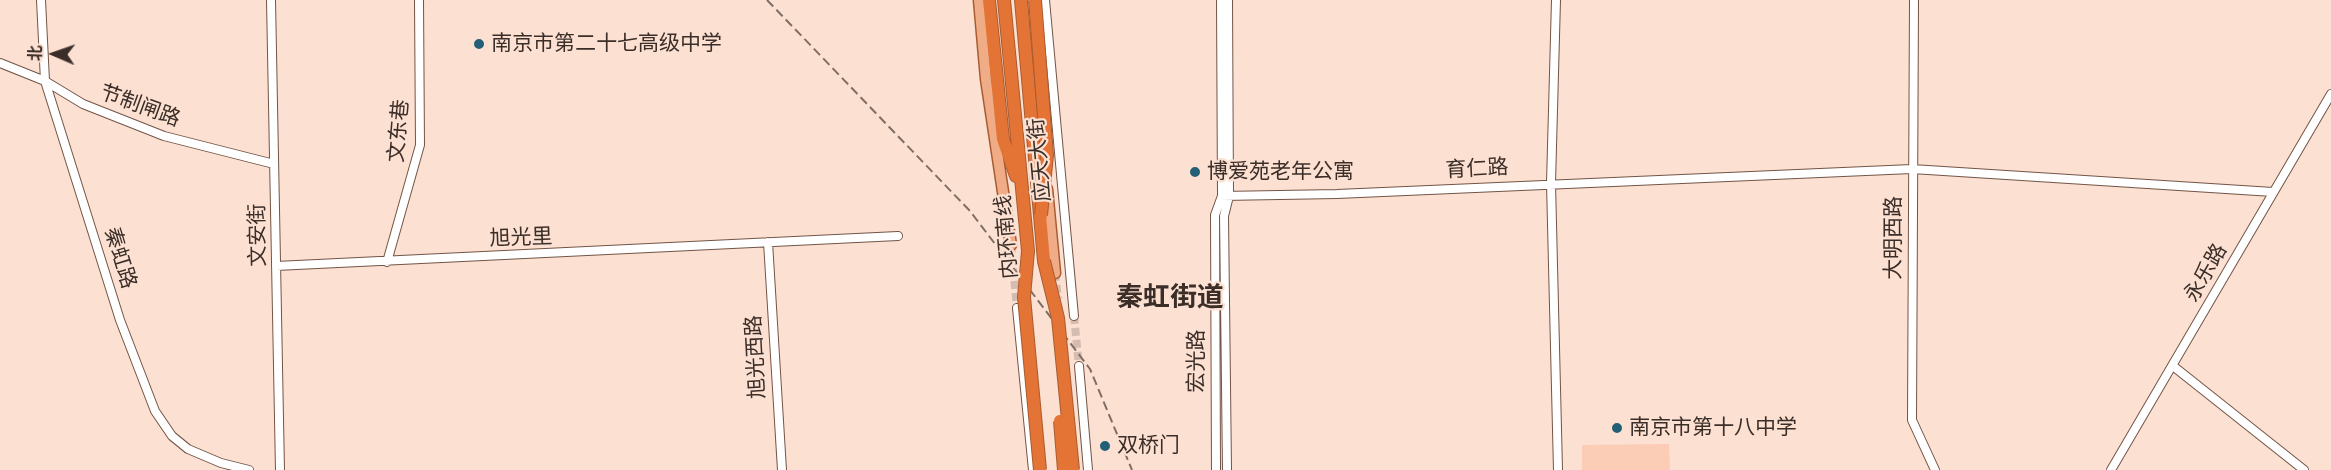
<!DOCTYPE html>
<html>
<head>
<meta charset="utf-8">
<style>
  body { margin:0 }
  #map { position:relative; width:2331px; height:470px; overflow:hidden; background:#fce0d2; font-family:Cabin,"Noto Sans SC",sans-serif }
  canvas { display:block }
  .north { position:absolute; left:24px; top:24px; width:60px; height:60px; -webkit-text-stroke:4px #fce0d2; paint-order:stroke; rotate:272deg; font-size:16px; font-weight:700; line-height:24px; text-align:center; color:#3b2e28 }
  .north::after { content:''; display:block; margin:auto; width:21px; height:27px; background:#3b2e28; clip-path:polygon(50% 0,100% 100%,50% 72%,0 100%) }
</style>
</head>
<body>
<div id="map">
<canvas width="2331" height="470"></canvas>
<div class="north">北</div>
</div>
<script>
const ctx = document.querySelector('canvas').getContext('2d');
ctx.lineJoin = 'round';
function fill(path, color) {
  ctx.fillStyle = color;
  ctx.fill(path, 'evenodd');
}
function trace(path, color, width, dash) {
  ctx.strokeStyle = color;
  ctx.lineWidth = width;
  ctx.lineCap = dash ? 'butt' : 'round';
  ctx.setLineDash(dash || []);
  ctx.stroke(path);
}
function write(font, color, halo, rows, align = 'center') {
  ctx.font = font + ' Cabin,"Noto Sans SC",sans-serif';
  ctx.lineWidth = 4.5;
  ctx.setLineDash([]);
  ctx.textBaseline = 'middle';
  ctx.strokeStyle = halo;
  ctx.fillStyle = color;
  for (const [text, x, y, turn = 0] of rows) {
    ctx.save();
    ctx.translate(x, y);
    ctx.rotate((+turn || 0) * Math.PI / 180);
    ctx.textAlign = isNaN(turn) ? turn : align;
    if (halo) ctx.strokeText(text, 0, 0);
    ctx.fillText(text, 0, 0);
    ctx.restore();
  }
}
fill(new Path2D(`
  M 1669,444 L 1670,470 L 1582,470 L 1582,445 Z`), '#fbcdb7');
trace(new Path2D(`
  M 1011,245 L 1017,308
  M 1055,273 L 1058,299
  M 1074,316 L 1079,366`), '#d5bcb0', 8, [8, 4]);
const minor = new Path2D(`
  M 41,0 L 45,81 L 120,320 L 155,411 L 172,436 L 188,449 L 221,463 L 249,470
  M 271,0 L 280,470
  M 1045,0 L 1074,316
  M 1556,0 L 1551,183 L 1558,470
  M 1914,0 L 1912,420 L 1935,470
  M 0,63 L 45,81 L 83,104 L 164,136 L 274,164
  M 1222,196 L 1337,194 L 1912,169 L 2273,192
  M 768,242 L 782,470
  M 387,262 L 420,145 L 419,0
  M 276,266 L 898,236
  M 1017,308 L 1033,470
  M 1079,366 L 1088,470
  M 2173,366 L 2304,470
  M 1216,470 L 1215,215 L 1222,196 L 1221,0
  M 1227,470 L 1224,216 L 1229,196 L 1228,0
  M 2111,470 L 2331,94`);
const major = new Path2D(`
  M 979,0 L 986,79 L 1011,245
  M 1047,189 L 1055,273`);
const highway = new Path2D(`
  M 989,0 L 1003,139 L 1016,176
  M 1004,0 L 1028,251
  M 1021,0 L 1044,261`);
trace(minor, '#725547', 10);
trace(major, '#a95c31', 13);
trace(highway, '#a95c31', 14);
trace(minor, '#fff', 8);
trace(major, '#efac86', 10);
trace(highway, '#e47436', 12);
trace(new Path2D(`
  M 767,0 L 970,211 L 1090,369 L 1132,470`), '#806e65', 2, [9, 4.5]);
const highwayBridge = new Path2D(`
  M 1035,0 L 1047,155 L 1041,215
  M 1028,251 L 1024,297 L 1040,470
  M 1044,261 L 1058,318 L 1073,470
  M 1060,421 L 1064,470`);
trace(highwayBridge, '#a95c31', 14, []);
trace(highwayBridge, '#e47436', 12);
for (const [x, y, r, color] of [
  [479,44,6,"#236077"],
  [1195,172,6,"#236077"],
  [1617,428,6,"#236077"],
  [1105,446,6,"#236077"]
]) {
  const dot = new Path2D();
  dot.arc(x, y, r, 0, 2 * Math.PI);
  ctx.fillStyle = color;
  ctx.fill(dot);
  trace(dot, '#fce0d2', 2);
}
write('21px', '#3b2e28', '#fce0d2', [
  ["南京市第二十七高级中学",491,44],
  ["博爱苑老年公寓",1207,172],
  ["南京市第十八中学",1629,428],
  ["双桥门",1117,446]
], 'left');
write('21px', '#3b2e28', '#fce0d2', [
  ["节制闸路",140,106,20],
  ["文东巷",399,131,-85],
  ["应天大街",1040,160,-95],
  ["育仁路",1477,169,-3],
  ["文安街",258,235,-91],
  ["内环南线",1007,237,-95],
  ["旭光里",521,238,-2],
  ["大明西路",1894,238,-90],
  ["秦虹路",120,258,73],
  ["永乐路",2206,273,-60],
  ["旭光西路",756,357,-93],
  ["宏光路",1197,361,-90]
]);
write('bold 27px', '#3b2e28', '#fce0d2', [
  ["秦虹街道",1170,298]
]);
</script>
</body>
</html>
